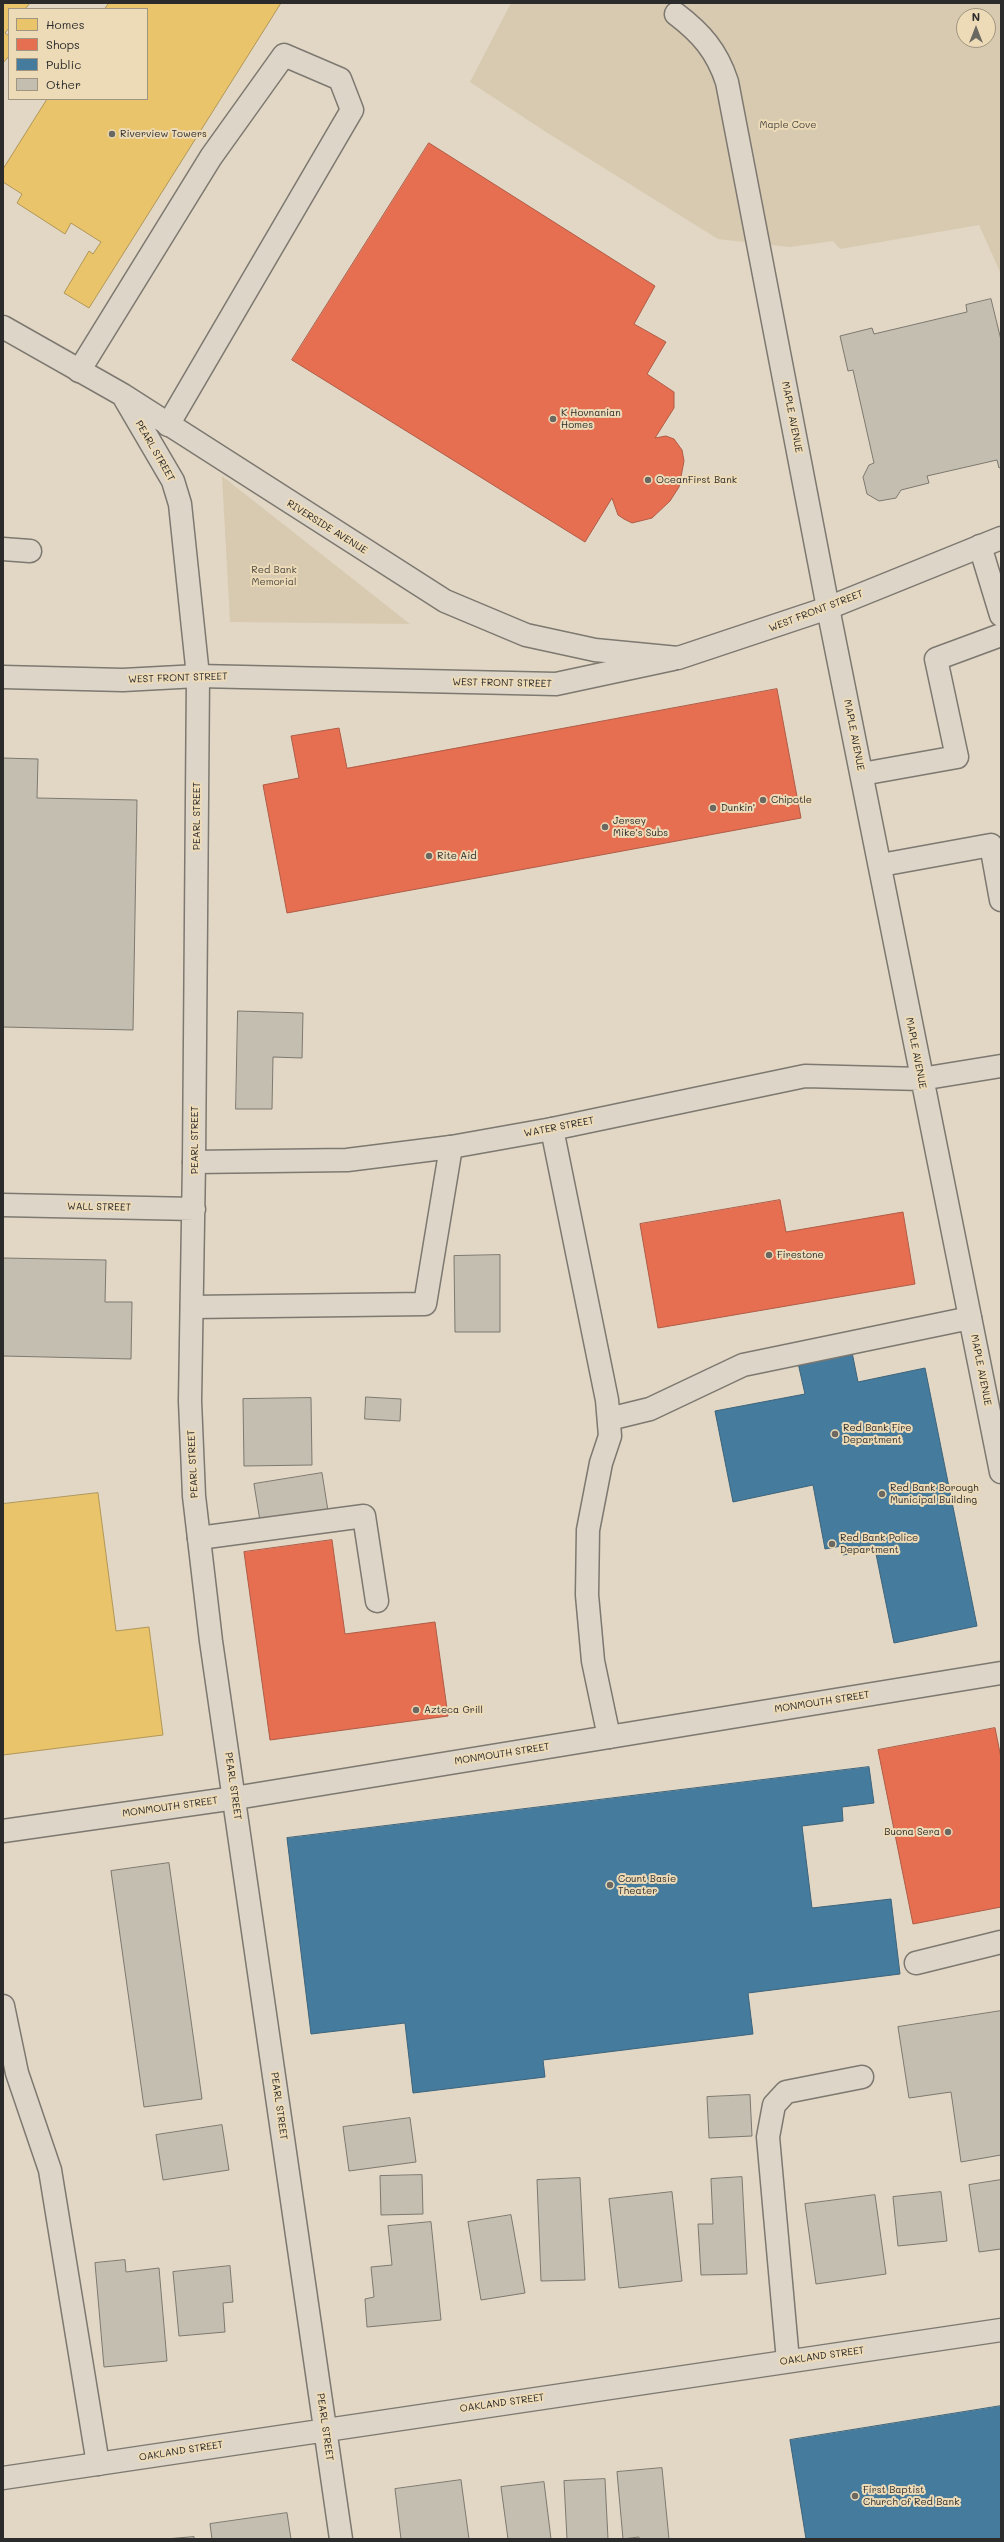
<!DOCTYPE html>
<html>
<head>
<meta charset="utf-8">
<style>
  body { margin:0 }
  #map { position:relative; width:1004px; height:2542px; overflow:hidden; background:#e1d7c4; font-family:Mali,sans-serif }
  canvas { display:block }
  .frame { position:absolute; inset:0; border:4px solid #2b2b2b; pointer-events:none }
  .legend { position:absolute; left:8px; top:8px; width:140px; height:92px; box-sizing:border-box; background:#eddbb8; border:1px solid #9f9580; margin:0; padding:5px 7px; list-style:none; font-size:12px; color:#2b2b2b }
  .legend li { display:flex; align-items:center; gap:8px; height:20px }
  .legend b { width:20px; border:1px solid #9f9580 }
  .north { position:absolute; left:956px; top:8px; width:40px; height:40px; box-sizing:border-box; background:#eddbb8; border:1px solid #9f9580; border-radius:50%; rotate:0deg; font-size:11px; font-weight:700; line-height:16px; text-align:center; color:#2b2b2b }
  .north::after { content:''; display:block; margin:auto; width:14px; height:18px; background:#6b6761; clip-path:polygon(50% 0,100% 100%,50% 72%,0 100%) }
</style>
</head>
<body>
<div id="map">
<canvas width="1004" height="2542"></canvas>
<div class="frame"></div>
<ul class="legend">
<li><b style="height:11px;background:#e9c46a"></b>Homes</li>
<li><b style="height:11px;background:#e76f51"></b>Shops</li>
<li><b style="height:11px;background:#457b9d"></b>Public</li>
<li><b style="height:11px;background:#c4beb0"></b>Other</li>
</ul>
<div class="north">N</div>
</div>
<script>
const ctx = document.querySelector('canvas').getContext('2d');
ctx.lineJoin = 'round';
function fill(path, color) {
  ctx.fillStyle = color;
  ctx.fill(path, 'evenodd');
}
function trace(path, color, width, dash) {
  ctx.strokeStyle = color;
  ctx.lineWidth = width;
  ctx.lineCap = dash ? 'butt' : 'round';
  ctx.setLineDash(dash || []);
  ctx.stroke(path);
}
function write(font, color, halo, rows, align = 'center') {
  ctx.font = font + ' Mali,sans-serif';
  ctx.lineWidth = 4;
  ctx.setLineDash([]);
  ctx.textBaseline = 'middle';
  ctx.strokeStyle = halo;
  ctx.fillStyle = color;
  for (const [text, x, y, turn = 0] of rows) {
    ctx.save();
    ctx.translate(x, y);
    ctx.rotate((+turn || 0) * Math.PI / 180);
    ctx.textAlign = isNaN(turn) ? turn : align;
    if (halo) ctx.strokeText(text, 0, 0);
    ctx.fillText(text, 0, 0);
    ctx.restore();
  }
}
fill(new Path2D(`
  M 511,3 L 1001,3 L 1001,274 L 979,225 L 840,249 L 833,241 L 790,247 L 718,239 L 546,132 L 470,82 ZM 964,16 L 988,16 L 988,40 L 964,40 Z
  M 222,476 L 410,624 L 230,622 Z`), '#d7cab0');
const homes = new Path2D(`
  M 3,3 L 30,3 L 25,9 L 9,9 L 9,28 L 5,33 L 9,36 L 9,56 L 3,63 Z
  M 109,3 L 281,3 L 89,308 L 64,293 L 89,251 L 93,254 L 101,242 L 71,223 L 65,234 L 17,203 L 22,194 L 3,182 L 3,169 L 47,99 L 147,99 L 147,9 L 105,9 Z
  M 98,1493 L 116,1631 L 149,1627 L 163,1735 L 3,1755 L 3,1504 Z`);
fill(homes, '#e9c46a');
trace(homes, '#b09657', 1);
const shops = new Path2D(`
  M 429,143 L 655,286 L 634,324 L 666,342 L 647,374 L 674,392 L 674,408 L 655,438 L 666,436 L 674,439 L 682,450 L 684,461 L 679,487 L 670,501 L 652,518 L 632,523 L 624,519 L 618,515 L 612,498 L 585,542 L 292,360 Z
  M 777,689 L 801,818 L 287,913 L 263,785 L 299,778 L 291,736 L 339,728 L 347,768 Z
  M 780,1200 L 786,1232 L 903,1212 L 915,1284 L 658,1328 L 640,1224 Z
  M 332,1540 L 345,1634 L 435,1622 L 448,1716 L 270,1740 L 244,1552 Z
  M 995,1728 L 1001,1758 L 1001,1907 L 913,1924 L 878,1750 Z`);
fill(shops, '#e76f51');
trace(shops, '#af5b46', 1);
const public = new Path2D(`
  M 852,1352 L 858,1382 L 925,1368 L 977,1626 L 894,1643 L 875,1549 L 843,1555 L 841,1546 L 825,1549 L 813,1485 L 733,1502 L 715,1411 L 805,1394 L 798,1363 Z
  M 869,1767 L 874,1803 L 842,1807 L 843,1821 L 802,1826 L 812,1908 L 891,1899 L 900,1974 L 748,1993 L 753,2034 L 543,2060 L 545,2077 L 413,2093 L 405,2023 L 311,2034 L 287,1838 Z
  M 1001,2406 L 1001,2539 L 806,2539 L 790,2440 Z`);
fill(public, '#457b9d');
trace(public, '#3d637b', 1);
const building = new Path2D(`
  M 991,299 L 1001,340 L 1001,467 L 999,468 L 997,460 L 927,476 L 929,483 L 901,490 L 896,498 L 879,501 L 867,494 L 863,477 L 869,465 L 874,463 L 853,370 L 848,371 L 840,336 L 872,328 L 874,334 L 967,312 L 966,305 Z
  M 3,758 L 38,759 L 37,798 L 137,800 L 133,1030 L 3,1027 Z
  M 238,1011 L 303,1013 L 302,1058 L 273,1057 L 272,1109 L 236,1109 Z
  M 500,1255 L 500,1332 L 455,1332 L 454,1256 Z
  M 3,1258 L 106,1260 L 105,1302 L 132,1302 L 131,1359 L 3,1356 Z
  M 366,1397 L 401,1399 L 400,1421 L 365,1419 Z
  M 311,1398 L 312,1465 L 244,1466 L 243,1399 Z
  M 322,1473 L 328,1511 L 260,1521 L 254,1484 Z
  M 169,1863 L 202,2099 L 144,2107 L 111,1871 Z
  M 1001,2011 L 1001,2155 L 961,2162 L 951,2092 L 909,2098 L 898,2027 Z
  M 750,2095 L 752,2136 L 709,2138 L 707,2097 Z
  M 410,2118 L 416,2162 L 349,2171 L 343,2127 Z
  M 222,2125 L 229,2170 L 163,2180 L 156,2135 Z
  M 422,2175 L 423,2214 L 381,2215 L 380,2176 Z
  M 742,2177 L 747,2274 L 701,2275 L 698,2224 L 713,2224 L 711,2179 Z
  M 580,2178 L 585,2280 L 541,2281 L 537,2180 Z
  M 1001,2180 L 1001,2249 L 979,2252 L 969,2185 Z
  M 672,2192 L 682,2281 L 619,2288 L 609,2199 Z
  M 941,2192 L 947,2241 L 898,2246 L 893,2197 Z
  M 875,2195 L 886,2274 L 816,2284 L 805,2204 Z
  M 511,2215 L 525,2293 L 481,2300 L 468,2222 Z
  M 431,2222 L 441,2320 L 367,2327 L 365,2299 L 374,2297 L 371,2267 L 392,2265 L 388,2226 Z
  M 125,2260 L 126,2272 L 159,2268 L 167,2361 L 104,2367 L 95,2263 Z
  M 230,2266 L 233,2302 L 223,2303 L 225,2332 L 179,2336 L 173,2272 Z
  M 662,2468 L 669,2539 L 639,2539 L 639,2537 L 623,2539 L 617,2472 Z
  M 605,2479 L 608,2539 L 567,2539 L 564,2481 Z
  M 461,2480 L 469,2539 L 401,2539 L 395,2489 Z
  M 544,2482 L 551,2539 L 508,2539 L 501,2487 Z
  M 287,2513 L 291,2539 L 212,2539 L 210,2524 Z
  M 194,2537 L 194,2539 L 166,2539 Z`);
fill(building, '#c4beb0');
trace(building, '#7d7870', 1);
const lane = new Path2D(`
  M 79,371 L 211,157 L 284,55 L 340,79 L 352,110 L 168,425
  M 980,546 L 1001,615
  M 3,549 L 30,551
  M 862,774 L 957,757 L 936,659 L 1001,635
  M 881,865 L 991,845 L 1001,900
  M 552,1129 L 607,1400 L 610,1436 L 601,1463 L 588,1530 L 587,1595 L 593,1661 L 609,1737
  M 192,1307 L 425,1304 L 451,1147
  M 609,1419 L 650,1409 L 743,1365 L 970,1318
  M 199,1538 L 364,1516 L 377,1601
  M 916,1963 L 1001,1942
  M 3,2006 L 17,2073 L 50,2170 L 98,2464
  M 788,2361 L 768,2137 L 774,2105 L 786,2092 L 862,2077`);
const street = new Path2D(`
  M 676,14 C 701,33 717,51 727,82 L 828,608
  M 921,1079 L 1001,1066
  M 194,1162 L 190,1401 L 194,1496 L 211,1641 L 341,2539
  M 3,1205 L 194,1209
  M 3,1831 L 235,1798 L 1001,1673
  M 3,2478 L 1001,2330`);
const secondary = new Path2D(`
  M 828,608 L 1001,538
  M 3,677 L 123,680 L 198,676 L 556,684 L 673,659`);
const primary = new Path2D(`
  M 3,327 L 123,395 L 445,601 L 526,635 L 595,650 L 678,658 L 828,608 L 1001,1472
  M 125,399 L 173,481 L 180,504 L 198,676 L 194,1162 L 347,1160 L 451,1147 L 552,1129 L 805,1076 L 921,1079`);
trace(lane, '#7d7870', 25);
trace(street, '#7d7870', 25);
trace(secondary, '#7d7870', 25);
trace(primary, '#7d7870', 25);
trace(lane, '#ddd5c8', 22);
trace(street, '#ddd5c8', 22);
trace(secondary, '#ddd5c8', 22);
trace(primary, '#ddd5c8', 22);
for (const [x, y, r, color] of [
  [112,134,4,"#6b6761"],
  [553,419,4,"#6b6761"],
  [648,480,4,"#6b6761"],
  [763,800,4,"#6b6761"],
  [713,808,4,"#6b6761"],
  [605,827,4,"#6b6761"],
  [429,856,4,"#6b6761"],
  [769,1255,4,"#6b6761"],
  [835,1434,4,"#6b6761"],
  [882,1494,4,"#6b6761"],
  [832,1544,4,"#6b6761"],
  [416,1710,4,"#6b6761"],
  [948,1832,4,"#6b6761"],
  [610,1885,4,"#6b6761"],
  [855,2496,4,"#6b6761"]
]) {
  const dot = new Path2D();
  dot.arc(x, y, r, 0, 2 * Math.PI);
  ctx.fillStyle = color;
  ctx.fill(dot);
  trace(dot, '#eddbb8', 1.5);
}
write('10px', '#4c4942', '#eddbb8', [
  ["Maple Cove",788,125],
  ["Red Bank",274,570],
  ["Memorial",274,582]
]);
write('10px', '#2b2b2b', '#eddbb8', [
  ["Riverview Towers",120,134],
  ["K Hovnanian",561,413],
  ["Homes",561,425],
  ["OceanFirst Bank",656,480],
  ["Chipotle",771,800],
  ["Dunkin'",721,808],
  ["Jersey",613,821],
  ["Mike's Subs",613,833],
  ["Rite Aid",437,856],
  ["Firestone",777,1255],
  ["Red Bank Fire",843,1428],
  ["Department",843,1440],
  ["Red Bank Borough",890,1488],
  ["Municipal Building",890,1500],
  ["Red Bank Police",840,1538],
  ["Department",840,1550],
  ["Azteca Grill",424,1710],
  ["Buona Sera",940,1832,"right"],
  ["Count Basie",618,1879],
  ["Theater",618,1891],
  ["First Baptist",863,2490],
  ["Church of Red Bank",863,2502]
], 'left');
write('10px', '#2b2b2b', '#eddbb8', [
  ["MAPLE AVENUE",792,417,79],
  ["PEARL STREET",155,451,60],
  ["RIVERSIDE AVENUE",327,527,32],
  ["WEST FRONT STREET",816,611,-21],
  ["WEST FRONT STREET",178,678,-2],
  ["WEST FRONT STREET",502,683,1],
  ["MAPLE AVENUE",854,735,79],
  ["PEARL STREET",197,816,-90],
  ["MAPLE AVENUE",916,1053,79],
  ["WATER STREET",559,1127,-11],
  ["PEARL STREET",195,1140,-90],
  ["WALL STREET",99,1207,1],
  ["MAPLE AVENUE",981,1370,79],
  ["PEARL STREET",193,1464,-93],
  ["MONMOUTH STREET",822,1702,-9],
  ["MONMOUTH STREET",502,1754,-9],
  ["PEARL STREET",233,1786,82],
  ["MONMOUTH STREET",170,1807,-8],
  ["PEARL STREET",279,2106,82],
  ["OAKLAND STREET",822,2356,-8],
  ["OAKLAND STREET",502,2403,-8],
  ["PEARL STREET",325,2427,82],
  ["OAKLAND STREET",181,2451,-9]
]);
</script>
</body>
</html>
